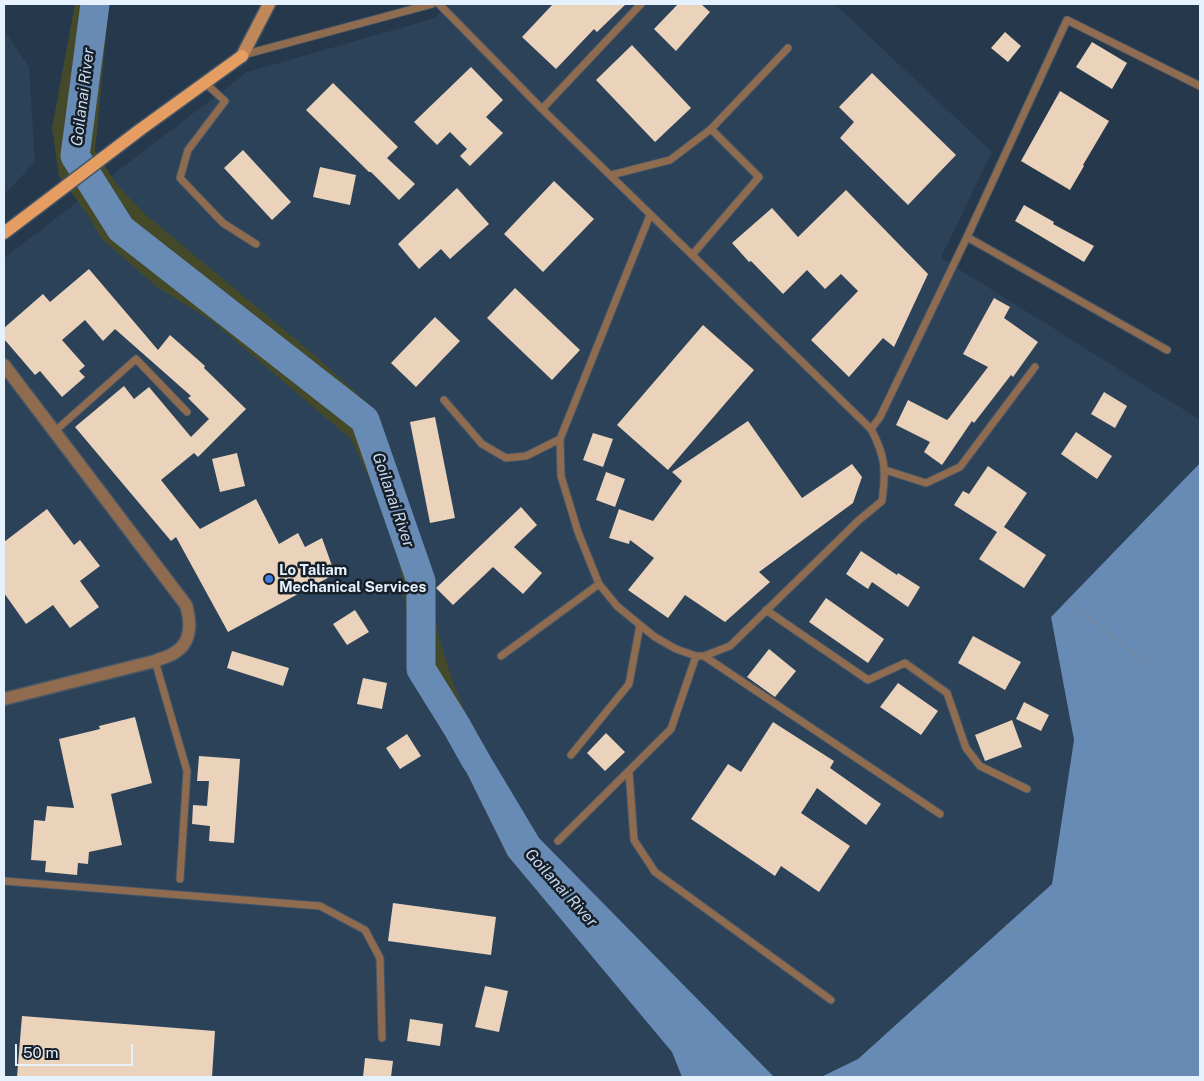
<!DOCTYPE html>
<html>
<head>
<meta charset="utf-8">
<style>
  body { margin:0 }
  #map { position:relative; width:1204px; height:1081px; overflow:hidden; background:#26384b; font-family:"Public Sans",sans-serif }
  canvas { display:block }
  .frame { position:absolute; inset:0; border:5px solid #e6f1fe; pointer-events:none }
  .scale { position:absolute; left:15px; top:1044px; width:118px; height:22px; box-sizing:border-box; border:2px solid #e6f1fe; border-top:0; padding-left:6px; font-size:15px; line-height:18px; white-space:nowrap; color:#e6f1fe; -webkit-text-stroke:4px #171f28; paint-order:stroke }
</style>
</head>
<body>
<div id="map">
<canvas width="1204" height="1081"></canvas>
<div class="frame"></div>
<div class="scale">50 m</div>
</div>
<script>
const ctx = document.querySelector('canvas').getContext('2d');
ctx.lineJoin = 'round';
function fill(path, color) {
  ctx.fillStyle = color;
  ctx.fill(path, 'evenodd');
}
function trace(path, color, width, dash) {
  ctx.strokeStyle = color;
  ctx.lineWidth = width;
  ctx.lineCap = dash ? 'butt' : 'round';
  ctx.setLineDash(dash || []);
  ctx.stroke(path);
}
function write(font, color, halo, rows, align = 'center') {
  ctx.font = font + ' "Public Sans",sans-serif';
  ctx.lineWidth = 5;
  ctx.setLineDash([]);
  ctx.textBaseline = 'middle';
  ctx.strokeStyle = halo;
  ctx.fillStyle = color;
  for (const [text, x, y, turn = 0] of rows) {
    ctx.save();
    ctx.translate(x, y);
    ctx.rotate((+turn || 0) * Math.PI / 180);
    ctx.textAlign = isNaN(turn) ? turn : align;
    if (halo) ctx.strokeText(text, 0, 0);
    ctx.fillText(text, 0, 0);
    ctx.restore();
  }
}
fill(new Path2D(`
  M 449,4 L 835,4 L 992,152 L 941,258 L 1200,420 L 1200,463 L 1051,617 L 1074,740 L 1052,884 L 858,1059 L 821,1077 L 4,1077 L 4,258 L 247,72 L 435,18 Z
  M 4,30 L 29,67 L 35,162 L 4,195 Z`), '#2b4259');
fill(new Path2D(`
  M 75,4 L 109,4 L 95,151 L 118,186 L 145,214 L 313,354 L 373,408 L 422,553 L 439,638 L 455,688 L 469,721 L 447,733 L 440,724 L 416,676 L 396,537 L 351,439 L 212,321 L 157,287 L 101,238 L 88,215 L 59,176 L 52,128 Z`), '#444a29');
fill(new Path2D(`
  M 1200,463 L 1200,1077 L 821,1077 L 858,1059 L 1052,884 L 1074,740 L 1051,617 Z
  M 469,721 L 539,838 L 774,1077 L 682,1077 L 672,1052 L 508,856 L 447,733 Z`), '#688bb5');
trace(new Path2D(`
  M 95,4 L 75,156 L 121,229 L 365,420 L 421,581 L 421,669 L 457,727 L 476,761`), '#688bb5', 29);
fill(new Path2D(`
  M 553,4 L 626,4 L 597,32 L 594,29 L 556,69 L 522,37 Z
  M 678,4 L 701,4 L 710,12 L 676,51 L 654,29 Z
  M 1005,32 L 1021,46 L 1008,62 L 991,48 Z
  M 1092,42 L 1127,63 L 1112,89 L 1076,67 Z
  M 632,45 L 691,108 L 655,142 L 596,80 Z
  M 471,67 L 503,100 L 486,117 L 503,133 L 470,166 L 460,156 L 467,149 L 450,132 L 437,145 L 414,122 Z
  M 872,73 L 956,155 L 908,205 L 840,138 L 854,122 L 839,107 Z
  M 333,83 L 398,147 L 387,158 L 415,184 L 399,200 L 371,172 L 369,172 L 306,110 Z
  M 1060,91 L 1109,121 L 1083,165 L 1084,166 L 1070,190 L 1021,161 Z
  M 243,150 L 291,202 L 272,220 L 224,168 Z
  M 320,167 L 356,175 L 350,205 L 313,197 Z
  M 554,181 L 594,219 L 543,272 L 504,234 Z
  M 457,188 L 489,224 L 450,259 L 441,249 L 419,269 L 398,244 Z
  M 846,190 L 928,274 L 894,347 L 883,338 L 849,377 L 811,340 L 858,291 L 841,274 L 825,289 L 807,270 L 783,294 L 751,261 L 749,262 L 732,243 L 772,208 L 798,237 Z
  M 1024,205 L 1054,222 L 1053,224 L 1094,246 L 1084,262 L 1015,221 Z
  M 89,269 L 158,350 L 170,335 L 205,366 L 204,368 L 246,409 L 198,457 L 194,453 L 161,480 L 200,529 L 256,499 L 279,544 L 298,533 L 305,547 L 322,538 L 335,574 L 228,632 L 176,537 L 171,541 L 75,427 L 124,386 L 134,399 L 149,387 L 191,437 L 209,419 L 188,398 L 191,396 L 115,329 L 103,341 L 85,320 L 62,340 L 85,366 L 79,371 L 85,377 L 62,397 L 40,371 L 35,375 L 4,339 L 4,328 L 43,294 L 50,302 Z
  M 515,288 L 580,350 L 552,380 L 487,318 Z
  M 994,298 L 1010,307 L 1004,318 L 1038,342 L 1013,377 L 1011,375 L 974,423 L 972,421 L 942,465 L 924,452 L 930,442 L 896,425 L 908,400 L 947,420 L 949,418 L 988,367 L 963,354 Z
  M 435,317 L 460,341 L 416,387 L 391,363 Z
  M 703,325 L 754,370 L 668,470 L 617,425 Z
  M 1104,392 L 1127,406 L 1115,428 L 1091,414 Z
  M 435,417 L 455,518 L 430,523 L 410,422 Z
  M 748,421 L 802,498 L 852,464 L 862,477 L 853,503 L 759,572 L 770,582 L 725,622 L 685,595 L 668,618 L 628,590 L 654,558 L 630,540 L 629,544 L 609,538 L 619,509 L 653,521 L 682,481 L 672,472 Z
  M 1076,432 L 1112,456 L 1097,479 L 1061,454 Z
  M 593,433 L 613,439 L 603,467 L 583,460 Z
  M 237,453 L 245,486 L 220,492 L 212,459 Z
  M 988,466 L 1027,493 L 1004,527 L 1046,555 L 1024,588 L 979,559 L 997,532 L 954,505 L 963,491 L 969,494 Z
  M 606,472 L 625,479 L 615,507 L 596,500 Z
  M 521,507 L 537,525 L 514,547 L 542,573 L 523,594 L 493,567 L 453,605 L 436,588 Z
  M 47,509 L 74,545 L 80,540 L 100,566 L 80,581 L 99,607 L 70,628 L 53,605 L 26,624 L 4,593 L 4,542 Z
  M 861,551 L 897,575 L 898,573 L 920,587 L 908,607 L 872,582 L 868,589 L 846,574 Z
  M 826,598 L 884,639 L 868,663 L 809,622 Z
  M 355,610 L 369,632 L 347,645 L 333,624 Z
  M 973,636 L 1021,662 L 1005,690 L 958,663 Z
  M 769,649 L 796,671 L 775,697 L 747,677 Z
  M 232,651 L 289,668 L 283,686 L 227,668 Z
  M 363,678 L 387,683 L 382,709 L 357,704 Z
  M 898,683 L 938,711 L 921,735 L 880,707 Z
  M 1024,702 L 1049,715 L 1041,731 L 1016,719 Z
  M 135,717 L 152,783 L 111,794 L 122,845 L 89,852 L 88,864 L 78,863 L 77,875 L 45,872 L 46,861 L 31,860 L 34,820 L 45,821 L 47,806 L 74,808 L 59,739 L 100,729 L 99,726 Z
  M 1012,720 L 1022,747 L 985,761 L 975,735 Z
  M 773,722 L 834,761 L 830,768 L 881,804 L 866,825 L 817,788 L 801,813 L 850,846 L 819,892 L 781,866 L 775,876 L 691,819 L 728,764 L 741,772 Z
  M 606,733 L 625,752 L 605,771 L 587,753 Z
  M 407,734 L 421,756 L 400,769 L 386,748 Z
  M 199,756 L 240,759 L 234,843 L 209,841 L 210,826 L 192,824 L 193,805 L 207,806 L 209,781 L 197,781 Z
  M 393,903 L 496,917 L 491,955 L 388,941 Z
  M 485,986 L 508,991 L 499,1032 L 475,1027 Z
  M 22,1016 L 215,1031 L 212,1077 L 17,1077 Z
  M 410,1019 L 443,1024 L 440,1046 L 407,1041 Z
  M 365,1058 L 393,1061 L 391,1077 L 363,1077 Z`), '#ead2bb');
const lane = new Path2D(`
  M 439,4 L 542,109 L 871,429 C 886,457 886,471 882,501 L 859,520 L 730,646 L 704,656 L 696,656 L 676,649 L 655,637 L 640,625 L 617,606 L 599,584 L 578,532 L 561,476 L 560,439 L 650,215
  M 243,55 L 432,4
  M 205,83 L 225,101 L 188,150 L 180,178 L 223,223 L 256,244
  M 542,109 L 641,4
  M 611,175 L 670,160 L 711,129 L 788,48
  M 967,237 L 1167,350
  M 692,255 L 759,177 L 711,129
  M 444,400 L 482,444 L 506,458 L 526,456 L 560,439
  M 871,429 L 880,417 L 967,237 L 1067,20 L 1200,86
  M 54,432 L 136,359 L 187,412
  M 885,470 L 926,483 L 960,467 L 1035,367
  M 766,610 L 868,680 L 905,663 L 947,693 L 966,748 L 980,766 L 1027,789
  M 501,656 L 599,584
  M 704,656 L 940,814
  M 155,661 L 187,771 L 180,879
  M 571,755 L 629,684 L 640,625
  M 629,771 L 634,840 L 655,872 L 831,1000
  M 558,841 L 671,729 L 696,656
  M 4,881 L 320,906 L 365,930 L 380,958 L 382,1038`);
const street = new Path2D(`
  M 4,365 L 186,605 C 191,622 192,643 174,653 C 169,657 161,658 155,661 L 4,699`);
const secondary = new Path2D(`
  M 242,56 L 269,4`);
const primary = new Path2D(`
  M 4,233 L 141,129 L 242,56`);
trace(lane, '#455668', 9);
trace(street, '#455668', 15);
trace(secondary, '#455668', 15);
trace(primary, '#455668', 15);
trace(new Path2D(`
  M 1067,601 L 1146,662
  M 1006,926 L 1025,934`), '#778696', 3, [2.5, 4]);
trace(lane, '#8f6b4f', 7);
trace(street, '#8f6b4f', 12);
trace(secondary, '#bf875a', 12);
trace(primary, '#e59d61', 12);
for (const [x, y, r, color] of [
  [269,579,5,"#3f7fe0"]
]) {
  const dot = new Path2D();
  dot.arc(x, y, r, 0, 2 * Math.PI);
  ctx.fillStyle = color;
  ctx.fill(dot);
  trace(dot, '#171f28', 2);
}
write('bold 15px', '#e6f1fe', '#171f28', [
  ["Lo Taliam",279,570],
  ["Mechanical Services",279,587]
], 'left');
write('italic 16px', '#c5d9f3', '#171f28', [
  ["Goilanai River",83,97,-83],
  ["Goilanai River",393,500,71],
  ["Goilanai River",561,888,48]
]);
</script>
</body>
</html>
